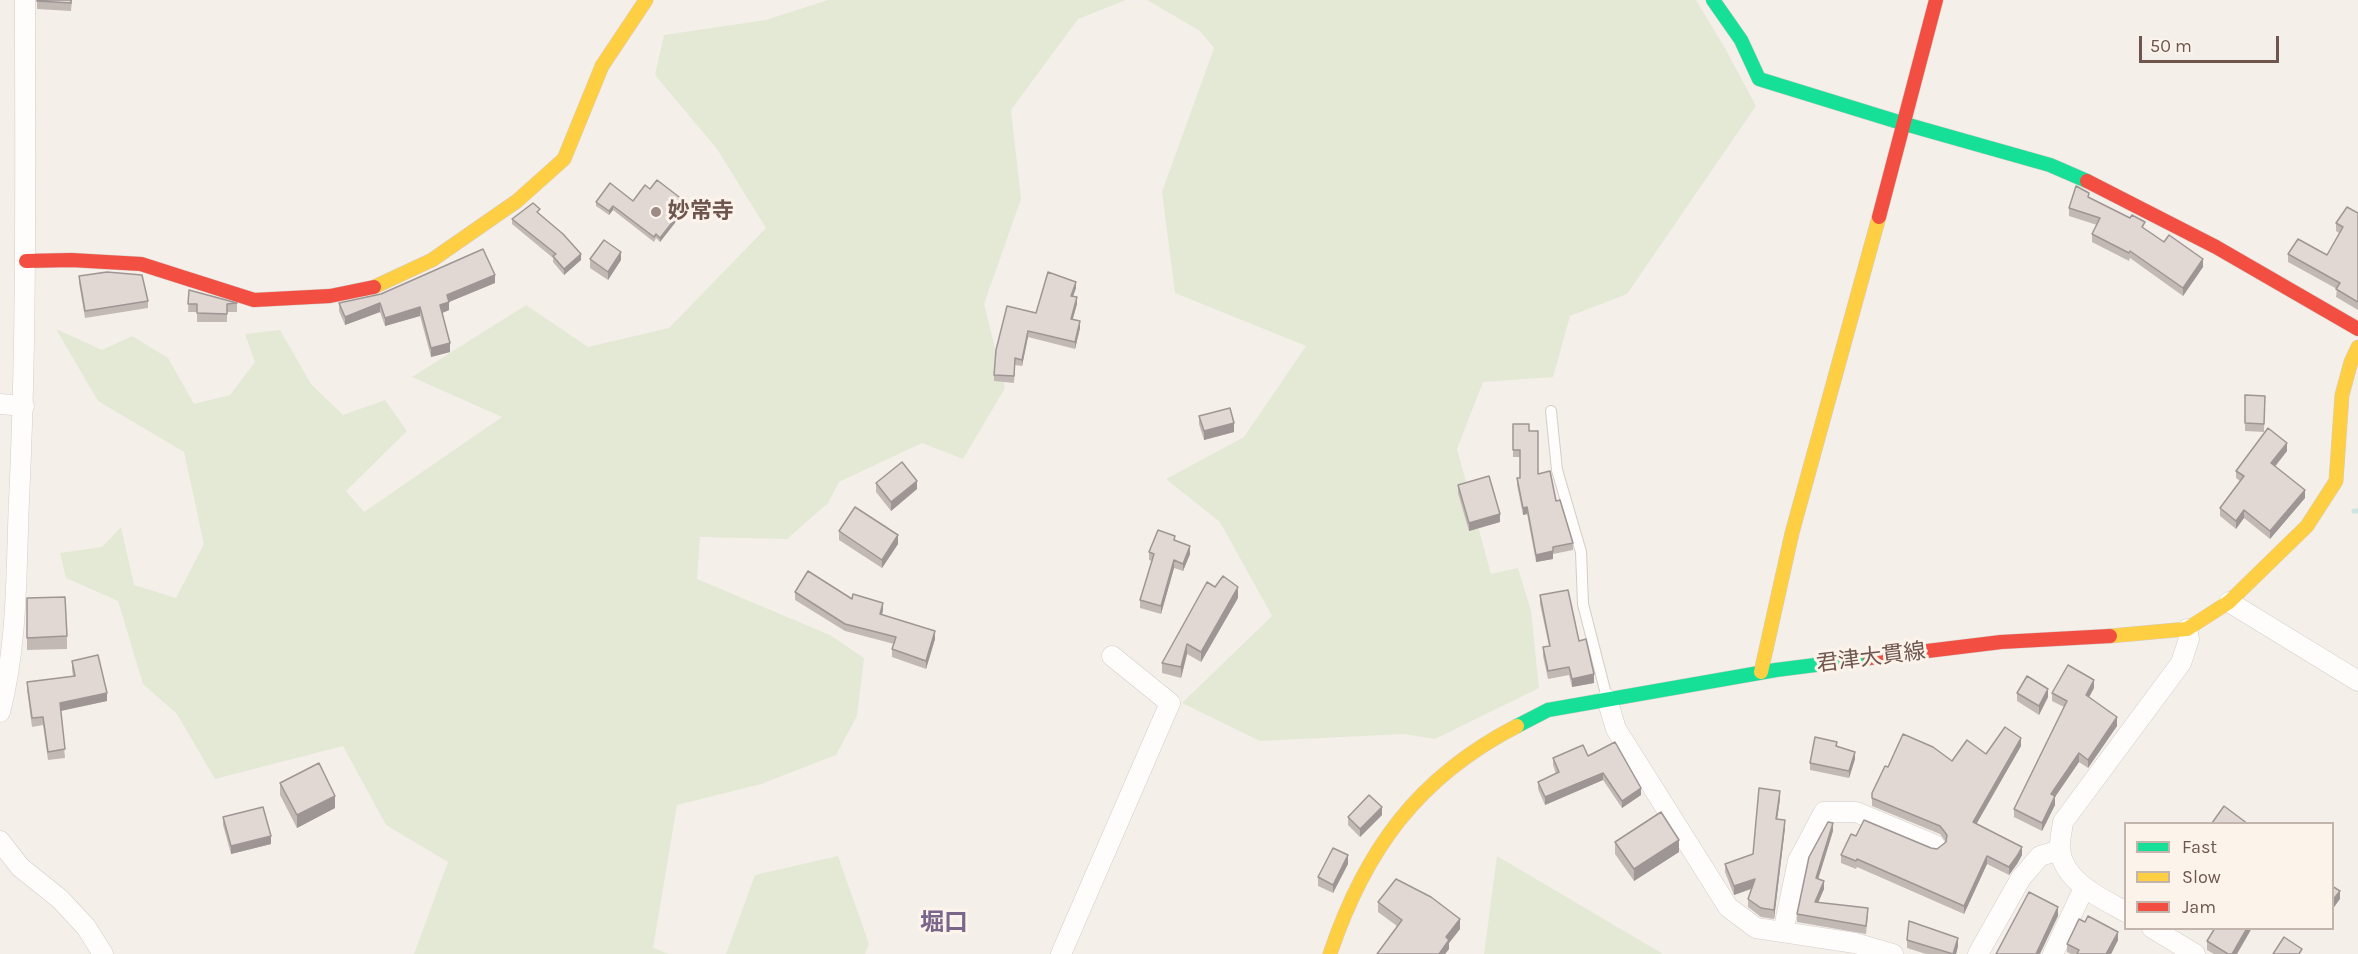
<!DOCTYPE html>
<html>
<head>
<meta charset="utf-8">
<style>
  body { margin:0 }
  #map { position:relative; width:2358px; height:954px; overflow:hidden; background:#f5efea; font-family:Karla,sans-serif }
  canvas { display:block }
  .legend { position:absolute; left:2124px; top:822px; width:210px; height:108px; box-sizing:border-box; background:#fcf3eb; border:2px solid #c3b4ac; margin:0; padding:8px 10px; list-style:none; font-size:18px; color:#6e564e }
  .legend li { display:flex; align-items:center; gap:12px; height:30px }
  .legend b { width:30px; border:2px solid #c3b4ac }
  .scale { position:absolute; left:2139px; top:36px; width:140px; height:27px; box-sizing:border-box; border:3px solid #6e564e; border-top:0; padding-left:8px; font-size:18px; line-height:21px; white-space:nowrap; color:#6e564e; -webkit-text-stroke:4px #fcf3eb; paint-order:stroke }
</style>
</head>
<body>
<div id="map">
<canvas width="2358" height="954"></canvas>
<ul class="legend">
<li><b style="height:8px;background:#16e098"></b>Fast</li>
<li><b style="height:8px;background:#ffcf43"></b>Slow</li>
<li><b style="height:8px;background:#f24e42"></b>Jam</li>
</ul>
<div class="scale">50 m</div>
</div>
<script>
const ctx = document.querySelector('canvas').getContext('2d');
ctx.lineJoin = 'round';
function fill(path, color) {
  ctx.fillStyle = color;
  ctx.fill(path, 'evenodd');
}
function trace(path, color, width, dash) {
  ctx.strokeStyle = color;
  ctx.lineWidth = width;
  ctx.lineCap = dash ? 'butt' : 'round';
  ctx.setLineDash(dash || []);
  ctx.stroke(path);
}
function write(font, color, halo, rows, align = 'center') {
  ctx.font = font + ' Karla,"Noto Sans JP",sans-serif';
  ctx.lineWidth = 6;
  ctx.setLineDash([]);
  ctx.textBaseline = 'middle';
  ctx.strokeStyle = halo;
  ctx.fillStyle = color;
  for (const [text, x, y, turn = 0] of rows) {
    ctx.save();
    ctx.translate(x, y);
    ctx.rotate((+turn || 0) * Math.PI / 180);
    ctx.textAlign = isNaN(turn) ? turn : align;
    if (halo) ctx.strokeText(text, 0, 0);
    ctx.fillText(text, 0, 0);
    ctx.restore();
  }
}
fill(new Path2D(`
  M 828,0 L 1126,0 L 1078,19 L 1011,110 L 1021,199 L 984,304 L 1005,388 L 963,459 L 922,443 L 839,482 L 828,503 L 787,539 L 700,537 L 697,579 L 830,635 L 864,658 L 857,716 L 836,755 L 761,784 L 677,805 L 653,948 L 669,954 L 414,954 L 448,862 L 386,825 L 343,746 L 215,779 L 177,714 L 143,684 L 118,601 L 66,578 L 60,553 L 102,547 L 121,527 L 134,585 L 176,598 L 204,544 L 184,452 L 98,401 L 56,329 L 102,350 L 132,336 L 168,358 L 194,404 L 230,395 L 255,362 L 245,334 L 280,330 L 311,384 L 343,415 L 385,400 L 407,431 L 346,491 L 364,512 L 502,417 L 412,377 L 526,305 L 588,347 L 669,328 L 766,228 L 717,149 L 655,75 L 664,35 L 766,20 Z
  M 1147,0 L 1696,0 L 1725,48 L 1756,106 L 1627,294 L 1570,316 L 1553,377 L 1483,382 L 1457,449 L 1491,574 L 1518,568 L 1531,611 L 1539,688 L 1435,739 L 1404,734 L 1260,741 L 1182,703 L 1272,616 L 1220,522 L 1166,479 L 1244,437 L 1306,346 L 1175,293 L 1162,192 L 1214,48 L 1200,31 Z
  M 838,856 L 869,944 L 865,954 L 726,954 L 755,875 Z
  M 1497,856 L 1663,954 L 1484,954 Z`), '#e4e9d6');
trace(new Path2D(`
  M 2354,511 L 2358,511`), '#cee4e3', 5);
const lane = new Path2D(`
  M 1551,411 L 1557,470 L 1581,552 L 1583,604 L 1607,698`);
const street = new Path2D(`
  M 0,404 L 24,406
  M 2229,602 L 2358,681
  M 1607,699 L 1616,729 L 1728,907 L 1756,928 L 1855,943 L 1893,954
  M 0,712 C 18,643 16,570 19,500 C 27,333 25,167 25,0
  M 0,841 L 20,867 L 60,899 L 86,927 L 103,954
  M 2126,912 C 2101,898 2064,882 2060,850 C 2059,842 2062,831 2063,822 L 2181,663 L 2189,639 L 2187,629
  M 2152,928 L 2195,954
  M 1783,932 L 1798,861 L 1824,812 L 1856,812 L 1935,845
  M 1061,954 L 1170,703 L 1112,656
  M 1978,954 L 2021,878 L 2040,856 L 2060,850
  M 2053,954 L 2084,888`);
const fast = new Path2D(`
  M 1713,0 L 1741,40 L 1759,79 L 1905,124 L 2050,165 L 2087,181
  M 1517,726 L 1548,710 L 1776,670 L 1870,658`);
const slow = new Path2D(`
  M 374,287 L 432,260 L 517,201 L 564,159 L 602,66 L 646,0
  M 2110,636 L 2187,629 L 2229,602 L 2307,526 L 2336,481 L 2342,395 L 2351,362 L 2358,347
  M 1761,672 L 1792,533 L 1879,217
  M 1330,954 C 1365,850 1418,777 1517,726`);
const jam = new Path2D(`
  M 2087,181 L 2216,247 L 2358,329
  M 1879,217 L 1936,0
  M 26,261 L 71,260 L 141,264 L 254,300 L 330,296 L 374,287
  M 1870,658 L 2001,642 L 2110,636`);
trace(lane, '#d3ccc8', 12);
trace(street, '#d3ccc8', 21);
trace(fast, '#d4ccc6', 15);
trace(slow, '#d4ccc6', 15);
trace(jam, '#d4ccc6', 15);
trace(lane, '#fefdfc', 10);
trace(street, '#fefdfc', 20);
trace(fast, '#16e098', 14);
trace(slow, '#ffcf43', 14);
trace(jam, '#f24e42', 14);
fill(new Path2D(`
  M 37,0 L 72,0 L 71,11 L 37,9 Z
  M 650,189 L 683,204 L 676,213 L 678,219 L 660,242 L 656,238 L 654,242 L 613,210 L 609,215 L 596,206 L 596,202 L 633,201 Z
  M 2089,197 L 2145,229 L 2164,242 L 2203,267 L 2183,296 L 2130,258 L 2129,261 L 2092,242 L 2092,234 L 2097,225 L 2069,216 L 2069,208 Z
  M 2358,213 L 2358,310 L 2336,297 L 2337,289 L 2288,262 L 2288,254 L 2327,255 L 2339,233 L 2336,231 L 2336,223 Z
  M 512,219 L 581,260 L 564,275 L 553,262 L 553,258 L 512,224 Z
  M 590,259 L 621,260 L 608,280 L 590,268 Z
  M 79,276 L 148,301 L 148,308 L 85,318 L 79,283 Z
  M 495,283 L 449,302 L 449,310 L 442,313 L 450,352 L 431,357 L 420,316 L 385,326 L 380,312 L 345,325 L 339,311 L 339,303 Z
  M 1076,288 L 1073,296 L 1077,304 L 1072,319 L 1080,328 L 1075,349 L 1028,337 L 1022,366 L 1015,365 L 1014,383 L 994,381 L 994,375 L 1036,313 Z
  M 189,290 L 237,303 L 237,312 L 227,312 L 227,322 L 197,322 L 197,312 L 188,312 Z
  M 2245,395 L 2265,396 L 2264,432 L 2245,431 Z
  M 1199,416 L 1234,432 L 1204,440 L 1199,424 Z
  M 1513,424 L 1529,431 L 1538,474 L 1556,501 L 1573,543 L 1573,550 L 1553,554 L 1553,559 L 1536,562 L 1527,514 L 1523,515 L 1517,485 L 1517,478 L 1520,478 L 1520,457 L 1513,457 Z
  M 2287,451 L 2275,467 L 2305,498 L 2270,539 L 2244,518 L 2236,529 L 2220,516 L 2220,508 L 2240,481 L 2236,478 L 2236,471 Z
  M 876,483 L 917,489 L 891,511 L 876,492 Z
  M 1458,485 L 1500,522 L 1469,531 L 1458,493 Z
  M 839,531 L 898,544 L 882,568 L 839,540 Z
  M 1175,541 L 1190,554 L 1183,571 L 1174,568 L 1161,614 L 1140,608 L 1140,600 L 1152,561 L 1149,560 L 1149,552 Z
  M 795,592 L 852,599 L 883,610 L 882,615 L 935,639 L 926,669 L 892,657 L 892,649 L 894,644 L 845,631 L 795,600 Z
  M 1540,595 L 1579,641 L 1594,683 L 1572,687 L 1569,675 L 1548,679 L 1543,656 L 1543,647 L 1549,646 L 1540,604 Z
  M 27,598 L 67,636 L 67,649 L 27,650 Z
  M 1238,598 L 1201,662 L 1187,654 L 1181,678 L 1162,673 L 1162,663 Z
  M 72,661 L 107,701 L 61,711 L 65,758 L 48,760 L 43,725 L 32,727 L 27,690 L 27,682 L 73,676 L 72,670 Z
  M 2094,688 L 2089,697 L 2117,726 L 2088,768 L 2079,762 L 2055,797 L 2055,805 L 2042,831 L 2014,817 L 2014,809 L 2064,707 L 2052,701 L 2052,693 Z
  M 2017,693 L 2048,697 L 2039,715 L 2017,701 Z
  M 2021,746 L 1976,824 L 2022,855 L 2017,864 L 2009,875 L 1987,864 L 1964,914 L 1857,867 L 1856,869 L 1841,863 L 1841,855 L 1856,836 L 1937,849 L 1946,842 L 1940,834 L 1872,806 L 1872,793 L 1888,767 L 1952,761 Z
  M 1588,756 L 1641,795 L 1622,808 L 1603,780 L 1545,805 L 1538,789 L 1538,782 L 1556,774 L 1553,765 L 1553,758 Z
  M 1855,759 L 1849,778 L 1810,770 L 1810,763 Z
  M 280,783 L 335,808 L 297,828 L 280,795 Z
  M 1780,799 L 1777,819 L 1785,828 L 1774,919 L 1761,917 L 1748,907 L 1748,899 L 1752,889 L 1734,895 L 1725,872 L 1725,864 L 1753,854 Z
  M 1382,815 L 1360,837 L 1348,825 L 1348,817 Z
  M 223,817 L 271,844 L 231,854 L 223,825 Z
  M 1833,831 L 1818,879 L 1824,889 L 1818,902 L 1868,916 L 1866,934 L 1797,922 L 1797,914 Z
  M 1615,842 L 1679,852 L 1634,881 L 1615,854 Z
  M 1348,864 L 1333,893 L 1318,886 L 1318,877 Z
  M 1378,902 L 1460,929 L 1449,943 L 1449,949 L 1445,954 L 1377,954 L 1397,926 L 1378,912 Z
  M 2085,922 L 2118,940 L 2111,954 L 2071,954 L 2067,952 L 2067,944 Z
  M 1907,940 L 1958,946 L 1956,954 L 1926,954 L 1907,948 Z
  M 2207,941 L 2237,954 L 2214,954 L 2207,950 Z`), '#c2b9b5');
fill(new Path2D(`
  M 683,200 L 683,204 L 674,215 L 674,211 Z
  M 613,206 L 613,210 L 609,215 L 609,211 Z
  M 678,215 L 678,219 L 660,242 L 660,238 Z
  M 621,252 L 621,260 L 608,280 L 608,272 Z
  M 581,254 L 581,260 L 564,275 L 564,269 Z
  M 2203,259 L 2203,267 L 2183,296 L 2183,288 Z
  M 495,275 L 495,283 L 449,302 L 449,310 L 440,314 L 440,305 L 447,295 Z
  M 1076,282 L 1076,288 L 1071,302 L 1071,296 Z
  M 1077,297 L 1077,304 L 1071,326 L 1071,319 Z
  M 380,303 L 380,312 L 345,325 L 345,317 Z
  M 420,307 L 420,316 L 385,326 L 385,318 Z
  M 1080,321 L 1080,328 L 1075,349 L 1075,342 Z
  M 1028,331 L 1028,337 L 1022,366 L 1022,360 Z
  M 450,343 L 450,352 L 431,357 L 431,348 Z
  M 1234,423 L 1234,432 L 1204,440 L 1204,431 Z
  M 2287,443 L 2287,451 L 2271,471 L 2271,463 Z
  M 917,481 L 917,489 L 891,511 L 891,502 Z
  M 2305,490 L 2305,498 L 2270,539 L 2270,531 Z
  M 1527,507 L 1527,514 L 1523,515 L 1523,508 Z
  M 2244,510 L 2244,518 L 2236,529 L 2236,521 Z
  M 1500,514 L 1500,522 L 1469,531 L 1469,523 Z
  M 898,535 L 898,544 L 882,568 L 882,560 Z
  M 1190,546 L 1190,554 L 1183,571 L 1183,564 Z
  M 1553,551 L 1553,559 L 1536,562 L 1536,555 Z
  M 1174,560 L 1174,568 L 1161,614 L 1161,606 Z
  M 1238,587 L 1238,598 L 1201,662 L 1201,652 Z
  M 883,603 L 883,610 L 880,622 L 880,614 Z
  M 935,631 L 935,639 L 926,669 L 926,661 Z
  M 1187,644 L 1187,654 L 1181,678 L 1181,667 Z
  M 1594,674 L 1594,683 L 1572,687 L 1572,679 Z
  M 2094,680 L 2094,688 L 2086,703 L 2086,695 Z
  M 2048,689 L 2048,697 L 2039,715 L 2039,706 Z
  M 107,693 L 107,701 L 60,711 L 60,703 Z
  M 2117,717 L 2117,726 L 2088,768 L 2088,760 Z
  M 2021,738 L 2021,746 L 1973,830 L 1973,822 Z
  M 1855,752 L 1855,759 L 1849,778 L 1849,771 Z
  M 2079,753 L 2079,762 L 2055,797 L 2055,805 L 2042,831 L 2042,823 L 2051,794 Z
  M 1603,773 L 1603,780 L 1545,805 L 1545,797 Z
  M 1641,788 L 1641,795 L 1622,808 L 1622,801 Z
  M 1780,791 L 1780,799 L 1776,827 L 1776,819 Z
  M 335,796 L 335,808 L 297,828 L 297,815 Z
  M 1382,807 L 1382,815 L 1360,837 L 1360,829 Z
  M 1785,820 L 1785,828 L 1774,919 L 1774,910 Z
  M 1833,823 L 1833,831 L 1816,886 L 1816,878 Z
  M 271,836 L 271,844 L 231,854 L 231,846 Z
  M 1679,840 L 1679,852 L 1634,881 L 1634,869 Z
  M 2022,847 L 2022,855 L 2017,864 L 2009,875 L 2009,867 Z
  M 1348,855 L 1348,864 L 1333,893 L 1333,885 Z
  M 1987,856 L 1987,864 L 1964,914 L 1964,906 Z
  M 1755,879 L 1755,887 L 1734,895 L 1734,886 Z
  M 1824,881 L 1824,889 L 1815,910 L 1815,902 Z
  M 2340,891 L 2340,899 L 2332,910 L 2332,901 Z
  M 2058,907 L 2058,916 L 2040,954 L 2036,954 Z
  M 1460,919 L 1460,929 L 1449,943 L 1449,949 L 1445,954 L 1439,954 L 1446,937 Z
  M 2247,928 L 2252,928 L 2237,954 L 2232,954 Z
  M 2118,932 L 2118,940 L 2111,954 L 2106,954 Z
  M 1958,938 L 1958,946 L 1956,954 L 1953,954 Z`), '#9e9694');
const building = new Path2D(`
  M 37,0 L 71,0 L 71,3 L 37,1 Z
  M 657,180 L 683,200 L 674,211 L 678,215 L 660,238 L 656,234 L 654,237 L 613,206 L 609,211 L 596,202 L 610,183 L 633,201 L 645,185 L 650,189 Z
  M 2076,186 L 2089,193 L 2088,197 L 2130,218 L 2132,215 L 2145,222 L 2142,227 L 2164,242 L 2169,235 L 2203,259 L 2183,288 L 2130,251 L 2129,253 L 2092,234 L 2100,218 L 2069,208 Z
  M 533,203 L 540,209 L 537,212 L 563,234 L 581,254 L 564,269 L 553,256 L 556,254 L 512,219 Z
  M 2347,207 L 2358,213 L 2358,302 L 2336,289 L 2340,283 L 2288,254 L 2298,239 L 2327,255 L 2343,227 L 2336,223 Z
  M 604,240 L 621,252 L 608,272 L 590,259 Z
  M 483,249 L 495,275 L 447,295 L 449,302 L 440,305 L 450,343 L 431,348 L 420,307 L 385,318 L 380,303 L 345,317 L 339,303 L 381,294 Z
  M 107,272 L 142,275 L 148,301 L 85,311 L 79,276 Z
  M 1048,272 L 1076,282 L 1071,296 L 1077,297 L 1071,319 L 1080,321 L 1075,342 L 1028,331 L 1022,360 L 1015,358 L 1014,376 L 994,375 L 996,350 L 1007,306 L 1036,313 Z
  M 189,290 L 237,303 L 227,304 L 227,314 L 197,313 L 197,304 L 188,304 Z
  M 2245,395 L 2265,396 L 2264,424 L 2245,423 Z
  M 1230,408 L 1234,423 L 1204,431 L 1199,416 Z
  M 1513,424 L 1529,424 L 1529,431 L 1538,431 L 1538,474 L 1550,471 L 1556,501 L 1560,500 L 1573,543 L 1553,547 L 1553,551 L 1536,555 L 1527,507 L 1523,508 L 1517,478 L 1520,478 L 1520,450 L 1513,450 Z
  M 2268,428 L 2287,443 L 2271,463 L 2305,490 L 2270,531 L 2244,510 L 2236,521 L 2220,508 L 2244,476 L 2236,471 Z
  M 902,462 L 917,481 L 891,502 L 876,483 Z
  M 1489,476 L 1500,514 L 1469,523 L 1458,485 Z
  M 855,507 L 898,535 L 882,560 L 839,531 Z
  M 1158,530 L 1175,536 L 1174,540 L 1190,546 L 1183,564 L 1174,560 L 1161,606 L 1140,600 L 1154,554 L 1149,552 Z
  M 808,571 L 852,599 L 853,594 L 883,603 L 880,614 L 935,631 L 926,661 L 892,649 L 896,637 L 845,624 L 795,592 Z
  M 1223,576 L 1238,587 L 1201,652 L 1187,644 L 1181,667 L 1162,663 L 1207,582 L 1215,587 Z
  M 1568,590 L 1579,641 L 1586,639 L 1594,674 L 1572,679 L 1569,667 L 1548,671 L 1543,647 L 1550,646 L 1540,595 Z
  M 65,597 L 67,636 L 27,638 L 27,598 Z
  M 98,655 L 107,693 L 60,703 L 65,749 L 48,752 L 43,717 L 32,718 L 27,682 L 75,676 L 72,661 Z
  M 2068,665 L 2094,680 L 2086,695 L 2117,717 L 2088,760 L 2079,753 L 2051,794 L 2055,796 L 2042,823 L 2014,809 L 2067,701 L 2052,693 Z
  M 2027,676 L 2048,689 L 2039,706 L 2017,693 Z
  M 2005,727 L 2021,738 L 1973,822 L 2022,847 L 2017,856 L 2009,867 L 1987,856 L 1964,906 L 1857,859 L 1856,861 L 1841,855 L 1851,834 L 1856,836 L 1864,820 L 1931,848 L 1937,849 L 1946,842 L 1947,835 L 1940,826 L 1872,798 L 1872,793 L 1885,766 L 1888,767 L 1903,734 L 1933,747 L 1952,761 L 1967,740 L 1986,754 Z
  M 1815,737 L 1837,742 L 1836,746 L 1855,752 L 1849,771 L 1810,763 Z
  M 1615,742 L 1641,788 L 1622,801 L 1603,773 L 1545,797 L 1538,782 L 1559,772 L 1553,758 L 1583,745 L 1588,756 Z
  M 319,763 L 335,796 L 297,815 L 280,783 Z
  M 1759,788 L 1780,791 L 1776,819 L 1785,820 L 1774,910 L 1761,908 L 1748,899 L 1755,879 L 1734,886 L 1725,864 L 1753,854 Z
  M 1369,795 L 1382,807 L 1360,829 L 1348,817 Z
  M 2224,806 L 2248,824 L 2212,823 Z
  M 263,807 L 271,836 L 231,846 L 223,817 Z
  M 1661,812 L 1679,840 L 1634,869 L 1615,842 Z
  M 1828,822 L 1833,823 L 1816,878 L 1824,881 L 1815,902 L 1868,908 L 1866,926 L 1797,914 L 1809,857 Z
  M 1333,848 L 1348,855 L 1333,885 L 1318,877 Z
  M 1396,879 L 1431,897 L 1460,919 L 1446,937 L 1449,940 L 1439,954 L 1377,954 L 1402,920 L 1378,902 Z
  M 2332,886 L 2340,891 L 2332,901 Z
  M 2029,892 L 2058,907 L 2036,954 L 1996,954 Z
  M 2088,916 L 2118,932 L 2106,954 L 2077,954 L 2079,950 L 2067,944 L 2079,919 L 2085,922 Z
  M 1909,921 L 1958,938 L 1953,954 L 1907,940 Z
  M 2215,928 L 2247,928 L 2232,954 L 2228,954 L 2207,941 Z
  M 2284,937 L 2302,949 L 2299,954 L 2273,954 Z`);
fill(building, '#e1d7d3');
trace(building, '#9e9694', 1.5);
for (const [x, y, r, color] of [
  [656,212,6,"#9d8c85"]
]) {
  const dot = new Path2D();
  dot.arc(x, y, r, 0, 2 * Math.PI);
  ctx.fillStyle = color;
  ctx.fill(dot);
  trace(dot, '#fcf3eb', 2);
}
write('bold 22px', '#6e564e', '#fcf3eb', [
  ["妙常寺",668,212]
], 'left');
write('22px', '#6e564e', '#fcf3eb', [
  ["君津大貫線",1871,658,-7]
]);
write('bold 24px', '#7a668b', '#fcf3eb', [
  ["堀口",944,923]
]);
</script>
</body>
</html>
